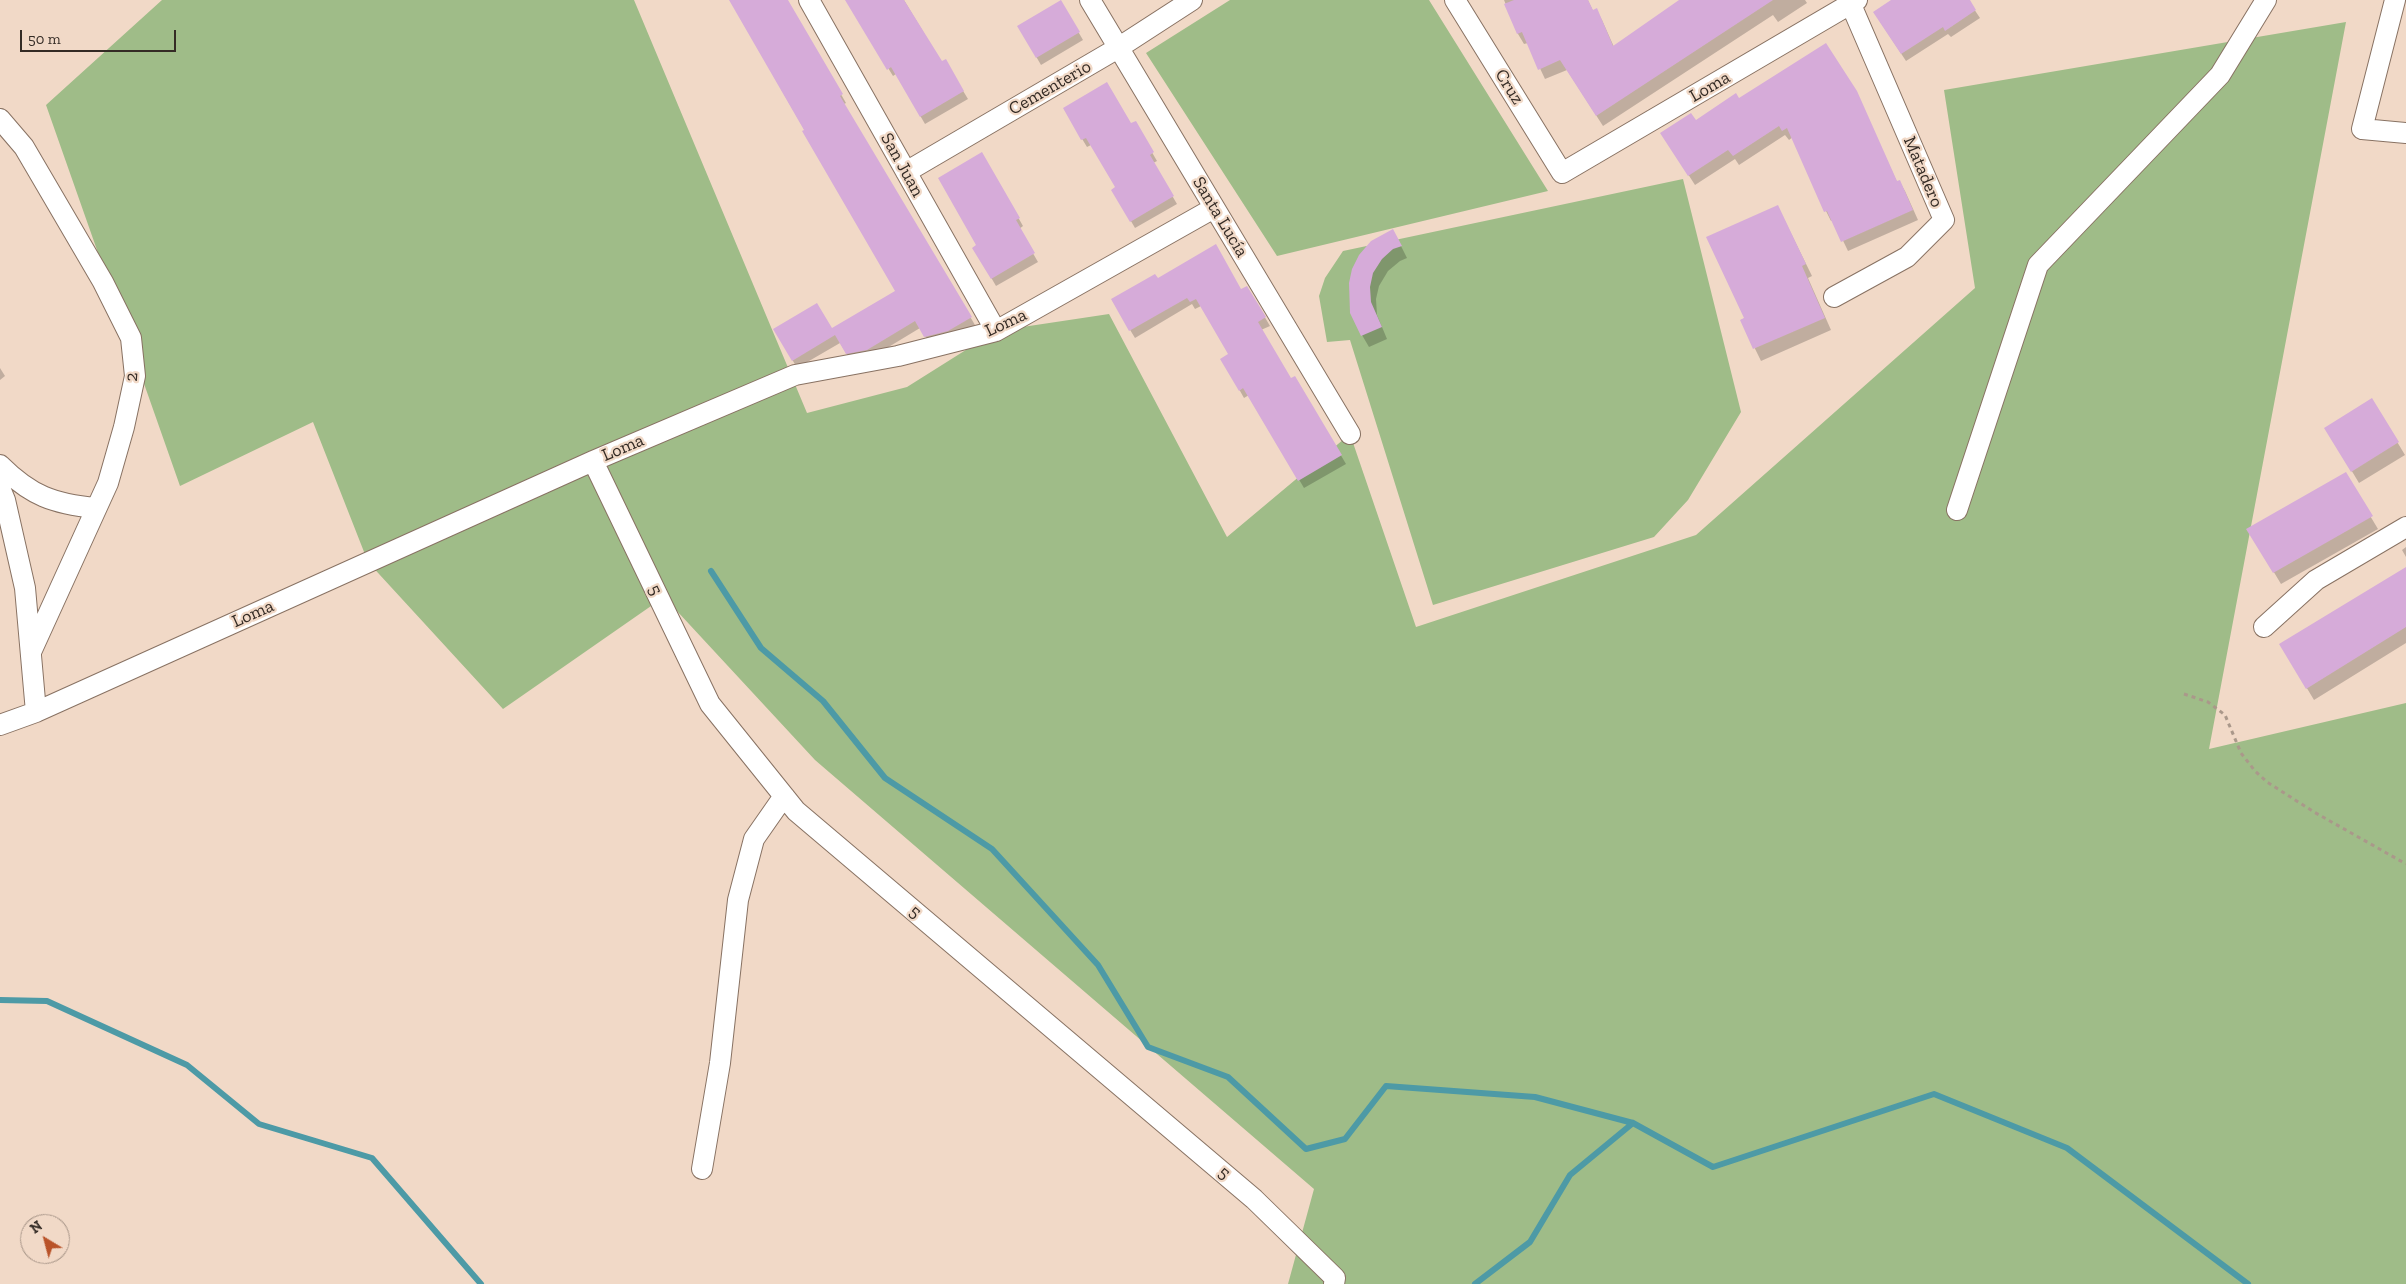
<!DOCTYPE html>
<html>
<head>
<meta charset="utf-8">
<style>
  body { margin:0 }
  #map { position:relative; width:2406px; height:1284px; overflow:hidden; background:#f1d9c7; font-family:"Zilla Slab",serif }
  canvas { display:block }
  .north { position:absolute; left:20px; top:1214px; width:50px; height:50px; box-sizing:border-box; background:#f1d9c7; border:1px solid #a59386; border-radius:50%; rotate:323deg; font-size:14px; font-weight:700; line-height:20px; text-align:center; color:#342b25 }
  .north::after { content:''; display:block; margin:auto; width:18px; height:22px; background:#b95329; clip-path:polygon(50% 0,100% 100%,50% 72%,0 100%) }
  .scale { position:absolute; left:20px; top:30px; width:156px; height:22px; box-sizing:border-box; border:2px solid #342b25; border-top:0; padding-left:6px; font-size:15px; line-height:18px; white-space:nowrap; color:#342b25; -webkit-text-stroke:4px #f1d9c7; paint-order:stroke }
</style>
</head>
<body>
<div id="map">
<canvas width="2406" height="1284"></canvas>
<div class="north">N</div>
<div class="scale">50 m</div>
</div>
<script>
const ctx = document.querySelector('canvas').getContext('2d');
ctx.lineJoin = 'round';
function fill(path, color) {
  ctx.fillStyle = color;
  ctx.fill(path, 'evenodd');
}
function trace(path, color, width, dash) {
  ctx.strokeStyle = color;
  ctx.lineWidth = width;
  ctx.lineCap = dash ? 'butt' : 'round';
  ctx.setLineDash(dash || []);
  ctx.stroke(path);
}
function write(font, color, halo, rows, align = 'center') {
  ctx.font = font + ' "Zilla Slab",serif';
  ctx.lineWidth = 4.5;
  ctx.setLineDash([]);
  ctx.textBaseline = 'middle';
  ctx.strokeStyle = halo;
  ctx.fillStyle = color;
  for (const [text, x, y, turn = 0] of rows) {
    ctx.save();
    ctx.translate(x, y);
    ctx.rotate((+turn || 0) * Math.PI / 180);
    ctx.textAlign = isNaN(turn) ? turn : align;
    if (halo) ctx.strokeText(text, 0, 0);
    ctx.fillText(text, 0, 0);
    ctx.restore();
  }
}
fill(new Path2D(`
  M 162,0 L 634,0 L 807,413 L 907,387 L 996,331 L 1109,314 L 1227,537 L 1350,434 L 1416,627 L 1696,535 L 1975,288 L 1944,90 L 2346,22 L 2209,749 L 2406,703 L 2406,1284 L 1288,1284 L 1314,1189 L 815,760 L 664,597 L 503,709 L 368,562 L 313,422 L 180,486 L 46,105 Z
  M 1230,0 L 1429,0 L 1548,191 L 1277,256 L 1146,53 Z
  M 1683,179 L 1741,412 L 1688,500 L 1654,537 L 1433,605 L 1350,340 L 1327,342 L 1319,296 L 1325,278 L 1343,251 Z`), '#9fbc88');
fill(new Path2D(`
  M 730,0 L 787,0 L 846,103 L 844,104 L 975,325 L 952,338 L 930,344 L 920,328 L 872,357 L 851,361 L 840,343 L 797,368 L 775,329 L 832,329 L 897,291 Z
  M 846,0 L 904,0 L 942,63 L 945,61 L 968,99 L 925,124 L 896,74 L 893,76 Z
  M 1504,0 L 1588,0 L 1593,11 L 1596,9 L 1602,20 L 1614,47 L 1683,0 L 1805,0 L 1807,3 L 1778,22 L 1773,15 L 1603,126 L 1567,70 L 1545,79 L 1528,43 L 1524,44 L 1518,34 Z
  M 1893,0 L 1968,0 L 1980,18 L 1951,37 L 1948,34 L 1906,61 L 1879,20 Z
  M 1061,2 L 1083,40 L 1041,65 L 1019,27 Z
  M 1856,92 L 1897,182 L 1899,181 L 1905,191 L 1918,220 L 1848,251 L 1833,220 L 1831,221 L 1826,211 L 1793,137 L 1789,140 L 1785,135 L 1739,165 L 1735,159 L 1695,185 L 1668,143 L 1695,121 L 1739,100 Z
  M 1064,109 L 1131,125 L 1135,123 L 1157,161 L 1153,163 L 1177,204 L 1135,228 L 1113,190 L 1117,188 L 1091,145 L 1087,147 Z
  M 982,154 L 1023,226 L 1019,229 L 1038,262 L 996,286 L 974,248 L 978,246 Z
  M 1784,219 L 1812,276 L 1808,278 L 1831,330 L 1761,361 L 1741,320 L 1745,318 Z
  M 1399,242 L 1407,258 L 1400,261 L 1388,271 L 1379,286 L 1376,299 L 1377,315 L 1387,339 L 1369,347 L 1362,335 L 1350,283 Z
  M 1157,280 L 1241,291 L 1247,287 L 1270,326 L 1261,330 L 1291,380 L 1295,377 L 1346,464 L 1304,488 L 1249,395 L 1244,398 L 1222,359 L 1230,355 L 1201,306 L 1195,309 L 1192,304 L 1135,338 L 1112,300 Z
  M 0,368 L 5,376 L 0,380 Z
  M 2372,400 L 2405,455 L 2359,483 L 2326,428 Z
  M 2345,474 L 2378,529 L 2281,584 L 2248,529 Z
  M 2406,547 L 2406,557 L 2402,550 Z
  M 2406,568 L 2406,643 L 2314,700 L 2281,645 Z`), '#0003');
trace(new Path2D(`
  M 711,571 L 761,648 L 823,701 L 885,778 L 992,849 L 1098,965 L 1148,1047 L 1228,1077 L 1306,1149 L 1345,1139 L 1386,1086 L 1535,1097 L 1633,1123 L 1713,1167 L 1934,1094 L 2067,1148 L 2248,1284
  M 0,1000 L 47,1001 L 187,1065 L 259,1124 L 372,1158 L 481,1284
  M 1475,1284 L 1530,1242 L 1570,1175 L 1633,1123`), '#4d9aa6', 6);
fill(new Path2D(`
  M 729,0 L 788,0 L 843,94 L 840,96 L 972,317 L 948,331 L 924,337 L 915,321 L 867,350 L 846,354 L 835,335 L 792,361 L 773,329 L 817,303 L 832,328 L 895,291 L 802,131 L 804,130 Z
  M 845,0 L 904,0 L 942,61 L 946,59 L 964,91 L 920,117 L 891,67 L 887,70 Z
  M 1061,0 L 1080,32 L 1036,58 L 1017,26 Z
  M 1514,0 L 1588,0 L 1593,10 L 1597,8 L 1613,46 L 1679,0 L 1773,0 L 1596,116 L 1560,60 L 1538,70 L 1522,32 L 1517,34 L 1504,4 Z
  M 1891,0 L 1970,0 L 1976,10 L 1945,31 L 1943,27 L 1901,54 L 1873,12 Z
  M 1826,43 L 1857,91 L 1897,181 L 1900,180 L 1913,210 L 1841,242 L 1827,211 L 1824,212 L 1787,128 L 1782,131 L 1779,126 L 1733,156 L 1728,150 L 1688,176 L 1660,133 L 1691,113 L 1696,120 L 1736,93 L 1739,98 Z
  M 1107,82 L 1131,123 L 1136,121 L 1154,152 L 1150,155 L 1174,196 L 1130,222 L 1111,190 L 1115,187 L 1086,138 L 1081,140 L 1063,108 Z
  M 982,152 L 1020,218 L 1016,220 L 1035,253 L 991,279 L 972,248 L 976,245 L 938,178 Z
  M 1778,205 L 1806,264 L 1802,266 L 1825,318 L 1753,349 L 1740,320 L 1744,318 L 1706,237 Z
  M 1393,229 L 1402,246 L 1393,249 L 1382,259 L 1373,273 L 1370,287 L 1371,302 L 1382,327 L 1361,336 L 1350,313 L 1349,283 L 1352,269 L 1359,255 L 1371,241 Z
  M 1216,244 L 1241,289 L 1247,286 L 1266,317 L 1258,322 L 1291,378 L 1295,376 L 1342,455 L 1298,481 L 1243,388 L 1239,391 L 1220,359 L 1228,354 L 1196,299 L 1190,302 L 1187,298 L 1129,331 L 1111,299 L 1155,274 L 1158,278 Z
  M 2372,398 L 2399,442 L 2351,472 L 2324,428 Z
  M 2346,472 L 2373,516 L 2273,573 L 2246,529 Z
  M 2406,567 L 2406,627 L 2306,689 L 2279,644 Z`), '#d6abd9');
const minor = new Path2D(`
  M 809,0 L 996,331
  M 1090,0 L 1350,434
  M 1455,0 L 1562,173 L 1857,0
  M 2395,0 L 2362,129 L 2406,133
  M 0,119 L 24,147 L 103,282 L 131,338 L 135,376 L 124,427 L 108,483 L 31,652
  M 906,172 L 1118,48 L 1192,0
  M 1834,297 L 1907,257 L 1944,220 L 1849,0
  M 593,461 L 710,704 L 796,811 L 1254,1199 L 1335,1278 L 1334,1284
  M 0,465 C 31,496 54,504 96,508
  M 0,488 L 5,500 L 25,588 L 36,712
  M 1957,510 L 2038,265 L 2220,75 L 2266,0
  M 2264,627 L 2316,580 L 2406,527
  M 0,725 L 36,712 L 593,461 L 795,375 L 898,356 L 996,331 L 1214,208
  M 702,1169 L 720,1063 L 738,900 L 754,839 L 784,796`);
trace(minor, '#887263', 22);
trace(new Path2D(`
  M 2184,694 L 2208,702 L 2225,715 L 2241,753 L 2255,771 L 2267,782 L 2314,812 L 2406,864`), '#aa988a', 3, [4, 4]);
trace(minor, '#fff', 20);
write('18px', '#342b25', '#f1d9c7', [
  ["Cruz",1509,87,58],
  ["Loma",1710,87,-30],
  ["Cementerio",1050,88,-30],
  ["San Juan",902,165,61],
  ["Matadero",1923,172,67],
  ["Santa Lucía",1220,217,59],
  ["Loma",1006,323,-25],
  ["2",132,377,-86],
  ["Loma",623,448,-23],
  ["5",655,590,64],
  ["Loma",253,614,-24],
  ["5",915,912,40],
  ["5",1224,1173,40]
]);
</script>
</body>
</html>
